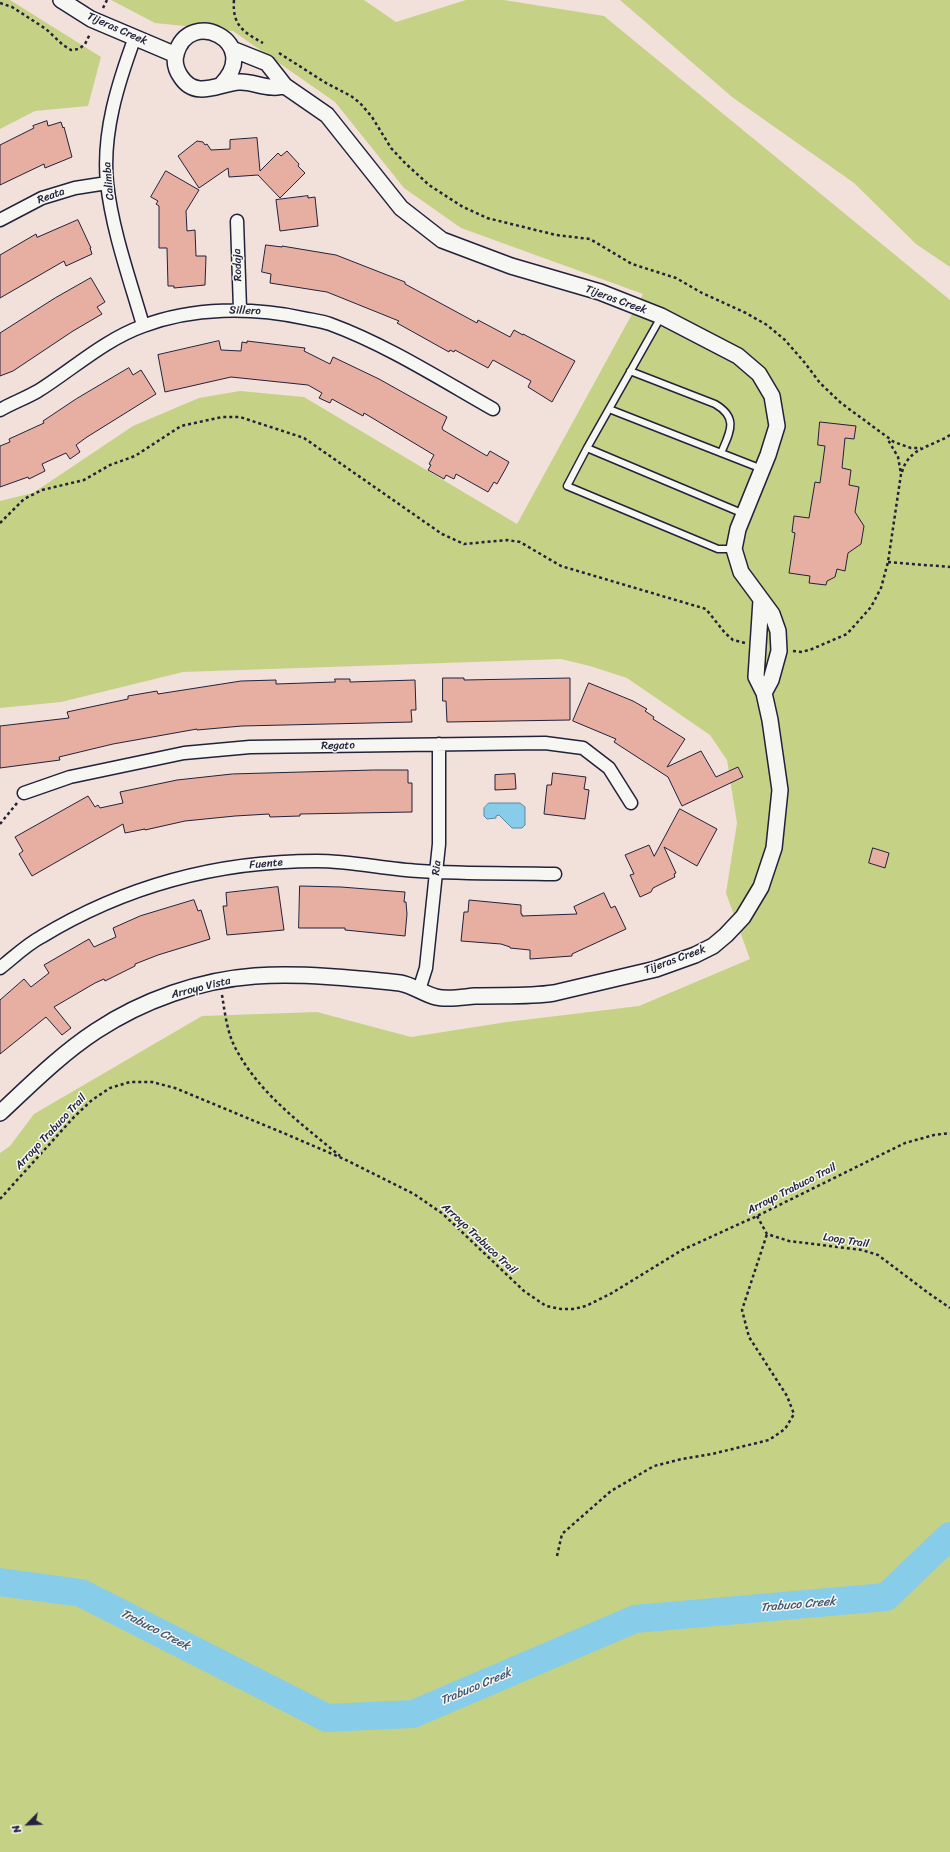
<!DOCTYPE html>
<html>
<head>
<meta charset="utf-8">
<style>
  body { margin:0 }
  #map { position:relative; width:950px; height:1852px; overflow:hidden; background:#f2e0da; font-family:Sriracha,sans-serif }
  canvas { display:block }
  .north { position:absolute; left:8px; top:1804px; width:40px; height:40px; -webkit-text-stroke:3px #f6f6f2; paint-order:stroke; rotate:246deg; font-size:11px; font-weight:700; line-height:16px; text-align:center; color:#22223b }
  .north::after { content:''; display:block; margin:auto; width:14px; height:18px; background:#22223b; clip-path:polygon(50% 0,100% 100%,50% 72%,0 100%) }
</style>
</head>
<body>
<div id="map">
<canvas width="950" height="1852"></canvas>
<div class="north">N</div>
</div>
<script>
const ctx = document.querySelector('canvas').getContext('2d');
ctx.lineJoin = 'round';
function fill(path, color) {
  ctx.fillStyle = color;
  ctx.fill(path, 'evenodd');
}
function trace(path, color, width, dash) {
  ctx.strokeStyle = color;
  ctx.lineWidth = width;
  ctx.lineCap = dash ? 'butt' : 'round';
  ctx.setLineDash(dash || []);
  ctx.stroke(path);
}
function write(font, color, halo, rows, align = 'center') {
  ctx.font = font + ' Sriracha,sans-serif';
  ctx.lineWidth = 3;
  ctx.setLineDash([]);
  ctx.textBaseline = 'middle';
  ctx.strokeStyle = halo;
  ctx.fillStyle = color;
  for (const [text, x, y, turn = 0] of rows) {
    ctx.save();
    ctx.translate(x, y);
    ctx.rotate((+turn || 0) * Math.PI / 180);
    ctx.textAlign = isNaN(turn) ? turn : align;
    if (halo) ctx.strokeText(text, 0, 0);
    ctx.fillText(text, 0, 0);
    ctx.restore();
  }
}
fill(new Path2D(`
  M 0,0 L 10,0 L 101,57 L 88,106 L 35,111 L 0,129 Z
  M 111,0 L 364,0 L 396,22 L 466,0 L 504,0 L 604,16 L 950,300 L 950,1852 L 0,1852 L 0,1153 L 10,1146 L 34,1114 L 202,1016 L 317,1012 L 411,1037 L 507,1022 L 639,1006 L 750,959 L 726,893 L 737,823 L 727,760 L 710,735 L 627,678 L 590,666 L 561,659 L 183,672 L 61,702 L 0,708 L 0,501 L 33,493 L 133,426 L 199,398 L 240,391 L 304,397 L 517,524 L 643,294 L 461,228 L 404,188 L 335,102 L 233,31 L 155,23 Z
  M 620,0 L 950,0 L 950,267 L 916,244 L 854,183 L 732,97 Z`), '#c5d286');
const water = new Path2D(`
  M 489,803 L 520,803 L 525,807 L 525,825 L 522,828 L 512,828 L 499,815 L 496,816 L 496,818 L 487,819 L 484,816 L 484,808 Z`);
fill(water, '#87cce8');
trace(water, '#5f88a3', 1);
trace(new Path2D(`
  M 0,1582 L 81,1593 L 327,1718 L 413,1714 L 635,1619 L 886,1597 L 950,1536`), '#87cce8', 28);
const building = new Path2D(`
  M 47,121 L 48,126 L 61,122 L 63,128 L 64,127 L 72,157 L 45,168 L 44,164 L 0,185 L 0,145 L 34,128 L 33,126 Z
  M 257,138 L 260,171 L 278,153 L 281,156 L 287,151 L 299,164 L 298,166 L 305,173 L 280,198 L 258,175 L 229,177 L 228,168 L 199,188 L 178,156 L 197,141 L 203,142 L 205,145 L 207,144 L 211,150 L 230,149 L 230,140 Z
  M 166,171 L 199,190 L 186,211 L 187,231 L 195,230 L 196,256 L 206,256 L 205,285 L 174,288 L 174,286 L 168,286 L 167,248 L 159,248 L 159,206 L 156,204 L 158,201 L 151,197 Z
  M 308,196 L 308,198 L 315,197 L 318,226 L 280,231 L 276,200 Z
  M 78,220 L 91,248 L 90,248 L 92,254 L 66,266 L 64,261 L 0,298 L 0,255 L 36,234 L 37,237 Z
  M 266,245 L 282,247 L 282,246 L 336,255 L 405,282 L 405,284 L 477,323 L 478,320 L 510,337 L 514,330 L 523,335 L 523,334 L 575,361 L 552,402 L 528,387 L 531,381 L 493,360 L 488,368 L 455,350 L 454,352 L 450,350 L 449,352 L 397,323 L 399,321 L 327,292 L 270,283 L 271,274 L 262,272 Z
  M 91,278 L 105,302 L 97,307 L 102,314 L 73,331 L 13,371 L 0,376 L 0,333 L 55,298 Z
  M 219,341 L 221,350 L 241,351 L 242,342 L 247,343 L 247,341 L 305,348 L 304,351 L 330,364 L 333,357 L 379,379 L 447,417 L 442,428 L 443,430 L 487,456 L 490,451 L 509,462 L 506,468 L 497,484 L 494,482 L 488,492 L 456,474 L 454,479 L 446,475 L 444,479 L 428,470 L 431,465 L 429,464 L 434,455 L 364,413 L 363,416 L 332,399 L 330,403 L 319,398 L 322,393 L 308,385 L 231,377 L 165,392 L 158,355 Z
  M 129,368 L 133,375 L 141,370 L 156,394 L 87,437 L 76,445 L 80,452 L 70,459 L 66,453 L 42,464 L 45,471 L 29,479 L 28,477 L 0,487 L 0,446 L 10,442 L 9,439 L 44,423 L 43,421 L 76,399 Z
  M 820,422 L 856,426 L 854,439 L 845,438 L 842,468 L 851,470 L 849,485 L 859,487 L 855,512 L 864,526 L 861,544 L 848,553 L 845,571 L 837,569 L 835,577 L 827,581 L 826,585 L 809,583 L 810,576 L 789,573 L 795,533 L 792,532 L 794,516 L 809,518 L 815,482 L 820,483 L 825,446 L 818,445 Z
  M 443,678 L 464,678 L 464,680 L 570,678 L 570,720 L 447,722 L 446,701 L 443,701 Z
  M 335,679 L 350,679 L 350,682 L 415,680 L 416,710 L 411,710 L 412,722 L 242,726 L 197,730 L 197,729 L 113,744 L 59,757 L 60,760 L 0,768 L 0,726 L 69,718 L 67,712 L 128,699 L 128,696 L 157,691 L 158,694 L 241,681 L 276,680 L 276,684 L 335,682 Z
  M 589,683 L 633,701 L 647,709 L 645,711 L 654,717 L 653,719 L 685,739 L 667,767 L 701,751 L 716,777 L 738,767 L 743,777 L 682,806 L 668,777 L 614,742 L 616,739 L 573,721 Z
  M 374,770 L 408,770 L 408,783 L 412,783 L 412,812 L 300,814 L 300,816 L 270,817 L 269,814 L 235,816 L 185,821 L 145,830 L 145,829 L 125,833 L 123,824 L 32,876 L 19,854 L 23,851 L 15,837 L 88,796 L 95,807 L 98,805 L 100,808 L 123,803 L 120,792 L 177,780 L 232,774 Z
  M 553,773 L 586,777 L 584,789 L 589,790 L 585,819 L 544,814 L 547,785 L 551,785 Z
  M 515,774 L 516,789 L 495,790 L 495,775 Z
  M 680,809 L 717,829 L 697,866 L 664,847 L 676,873 L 674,874 L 675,877 L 653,888 L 651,892 L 640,897 L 630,875 L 634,874 L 625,855 L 649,845 L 654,856 Z
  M 873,848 L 889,853 L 885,868 L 869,863 Z
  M 300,886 L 341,887 L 405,892 L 404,902 L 406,902 L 407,914 L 405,936 L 345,930 L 345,928 L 299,928 Z
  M 278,887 L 284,930 L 227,935 L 223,906 L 227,906 L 226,893 Z
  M 604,893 L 611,908 L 615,906 L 626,929 L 572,954 L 572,956 L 530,959 L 530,950 L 510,948 L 510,947 L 501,944 L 461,941 L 464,912 L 468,912 L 469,900 L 521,905 L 521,914 L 522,914 L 522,916 L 577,914 L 574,907 Z
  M 194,900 L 198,911 L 201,910 L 210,939 L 158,955 L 135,964 L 135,966 L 105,981 L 104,979 L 95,983 L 54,1007 L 71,1028 L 62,1035 L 46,1017 L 0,1054 L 0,1000 L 24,979 L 31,987 L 49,973 L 44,965 L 89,939 L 94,947 L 116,937 L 113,928 L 140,916 Z`);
fill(building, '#e7aea2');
trace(building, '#22223b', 1);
const service = new Path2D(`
  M 661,317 L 587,448 L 567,486 L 718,549 L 734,549
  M 630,371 L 715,404 C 739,418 730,432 721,453
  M 609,409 L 762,469
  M 587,448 L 744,514`);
const minor = new Path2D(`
  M 135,37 C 118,83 102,133 107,183 C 112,230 130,280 143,325
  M 0,220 L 42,198 L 75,188 L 107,183
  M 237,221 L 240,309
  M 0,410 C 12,403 26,398 38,391 C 73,369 104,340 143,326 C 193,307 252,307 303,318 C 312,320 322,321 330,324 C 387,345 440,379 493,409
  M 24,793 L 70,777 L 184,753 L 250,747 L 545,743 L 583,748 L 609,768 L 631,803
  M 0,968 C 13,958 26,945 41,937 C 125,886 219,861 317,861 C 351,861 385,869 419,871 C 464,874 510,873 555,874
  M 419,990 L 426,968 L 439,844 L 439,744`);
const tertiary = new Path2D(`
  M 61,0 L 91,19 L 176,55
  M 232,49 L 267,63 L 285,86 L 327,115 L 401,208 L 442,240 L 511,266 L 600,292 L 661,316 L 738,356 L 759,374 L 772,396 L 777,426 L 768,455 L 738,529 L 734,549 L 741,572 L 772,614 L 778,631 L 779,651 L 771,680 L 764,693
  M 222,84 C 262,42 189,6 176,54 C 174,62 176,70 181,77 C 196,100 219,83 239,82 C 250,81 261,87 272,87 C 276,88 281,86 285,86
  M 0,1113 C 31,1084 61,1054 96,1031 C 143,1000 200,980 255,976 C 301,973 353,978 400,983 C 412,985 424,994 436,997 C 447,1000 463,997 475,996 C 502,995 528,997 554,993 L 656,969 L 695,955 L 713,946 L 726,935 L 743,917 L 761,887 L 774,848 L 780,790 L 770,720 L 764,693 L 756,677 L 761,600`);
trace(service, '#22223b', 9);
trace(minor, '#22223b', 15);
trace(tertiary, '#22223b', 18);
trace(new Path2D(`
  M 234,0 C 232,25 243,32 263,43
  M 0,3 L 12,7 L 46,29 L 63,45 L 71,50 L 79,49 L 85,44 L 90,34
  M 103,8 L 107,0
  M 279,53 L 326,83 L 351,96 L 360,103 L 372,117 L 391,148 L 404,162 L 429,185 L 463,207 L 487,218 L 556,235 L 590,239 L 632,264 L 676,278 L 702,293 L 746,313 L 767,325 L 785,340 L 805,363 L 820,383 L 841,403 L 894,442 L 911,448 L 921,448
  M 902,472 C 909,447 932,447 950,435
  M 0,523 L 24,499 L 42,490 L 84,480 L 110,465 L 135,456 L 181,426 L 222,417 L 240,417 L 304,438 L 442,534 L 464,544 L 507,540 L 520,542 L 561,566 L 706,609 L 725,633 L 733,640 L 745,643
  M 888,562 L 950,567
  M 793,651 L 802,652 L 812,649 L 847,634 L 871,607 L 881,588 L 888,562 L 901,474 L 898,457 L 887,438
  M 0,824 L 17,803
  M 222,995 C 225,1013 227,1034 237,1051 C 261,1095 303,1125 340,1156
  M 0,1199 L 74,1117 L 92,1100 L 110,1088 L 130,1082 L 152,1082 L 175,1088 L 281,1132 L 344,1159 L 414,1194 L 443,1214 L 524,1291 L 546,1306 L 561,1309 L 573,1309 L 586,1306 L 612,1293 L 682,1250 L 757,1216 L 905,1143 L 934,1135 L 950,1133
  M 757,1216 L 767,1234 L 789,1241 L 862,1250 L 878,1255 L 927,1292 L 950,1308
  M 557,1556 L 562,1534 L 611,1491 L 654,1466 L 682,1459 L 712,1454 L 769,1440 L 785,1429 L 794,1414 L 787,1396 L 749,1337 L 742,1310 L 767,1234`), '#22223b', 2.5, [3, 3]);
trace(service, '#f6f6f2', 6);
trace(minor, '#f6f6f2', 12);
trace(tertiary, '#f6f6f2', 15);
write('11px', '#22223b', '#f6f6f2', [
  ["Tijeras Creek",117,29,24],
  ["Calimba",109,181,-95],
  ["Reata",51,196,-20],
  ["Rodaja",238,265,-92],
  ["Tijeras Creek",616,300,20],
  ["Sillero",245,311,2],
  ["Regato",338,746,-1],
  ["Fuente",266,864,-5],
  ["Ria",437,868,-85],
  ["Tijeras Creek",675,960,-20],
  ["Arroyo Vista",201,988,-14],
  ["Arroyo Trabuco Trail",51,1132,-47],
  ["Arroyo Trabuco Trail",792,1189,-27],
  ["Arroyo Trabuco Trail",479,1239,43],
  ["Loop Trail",846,1241,9]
]);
write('italic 12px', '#40556f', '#f6f6f2', [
  ["Trabuco Creek",798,1605,-5],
  ["Trabuco Creek",155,1630,27],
  ["Trabuco Creek",476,1687,-23]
]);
</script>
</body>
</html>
